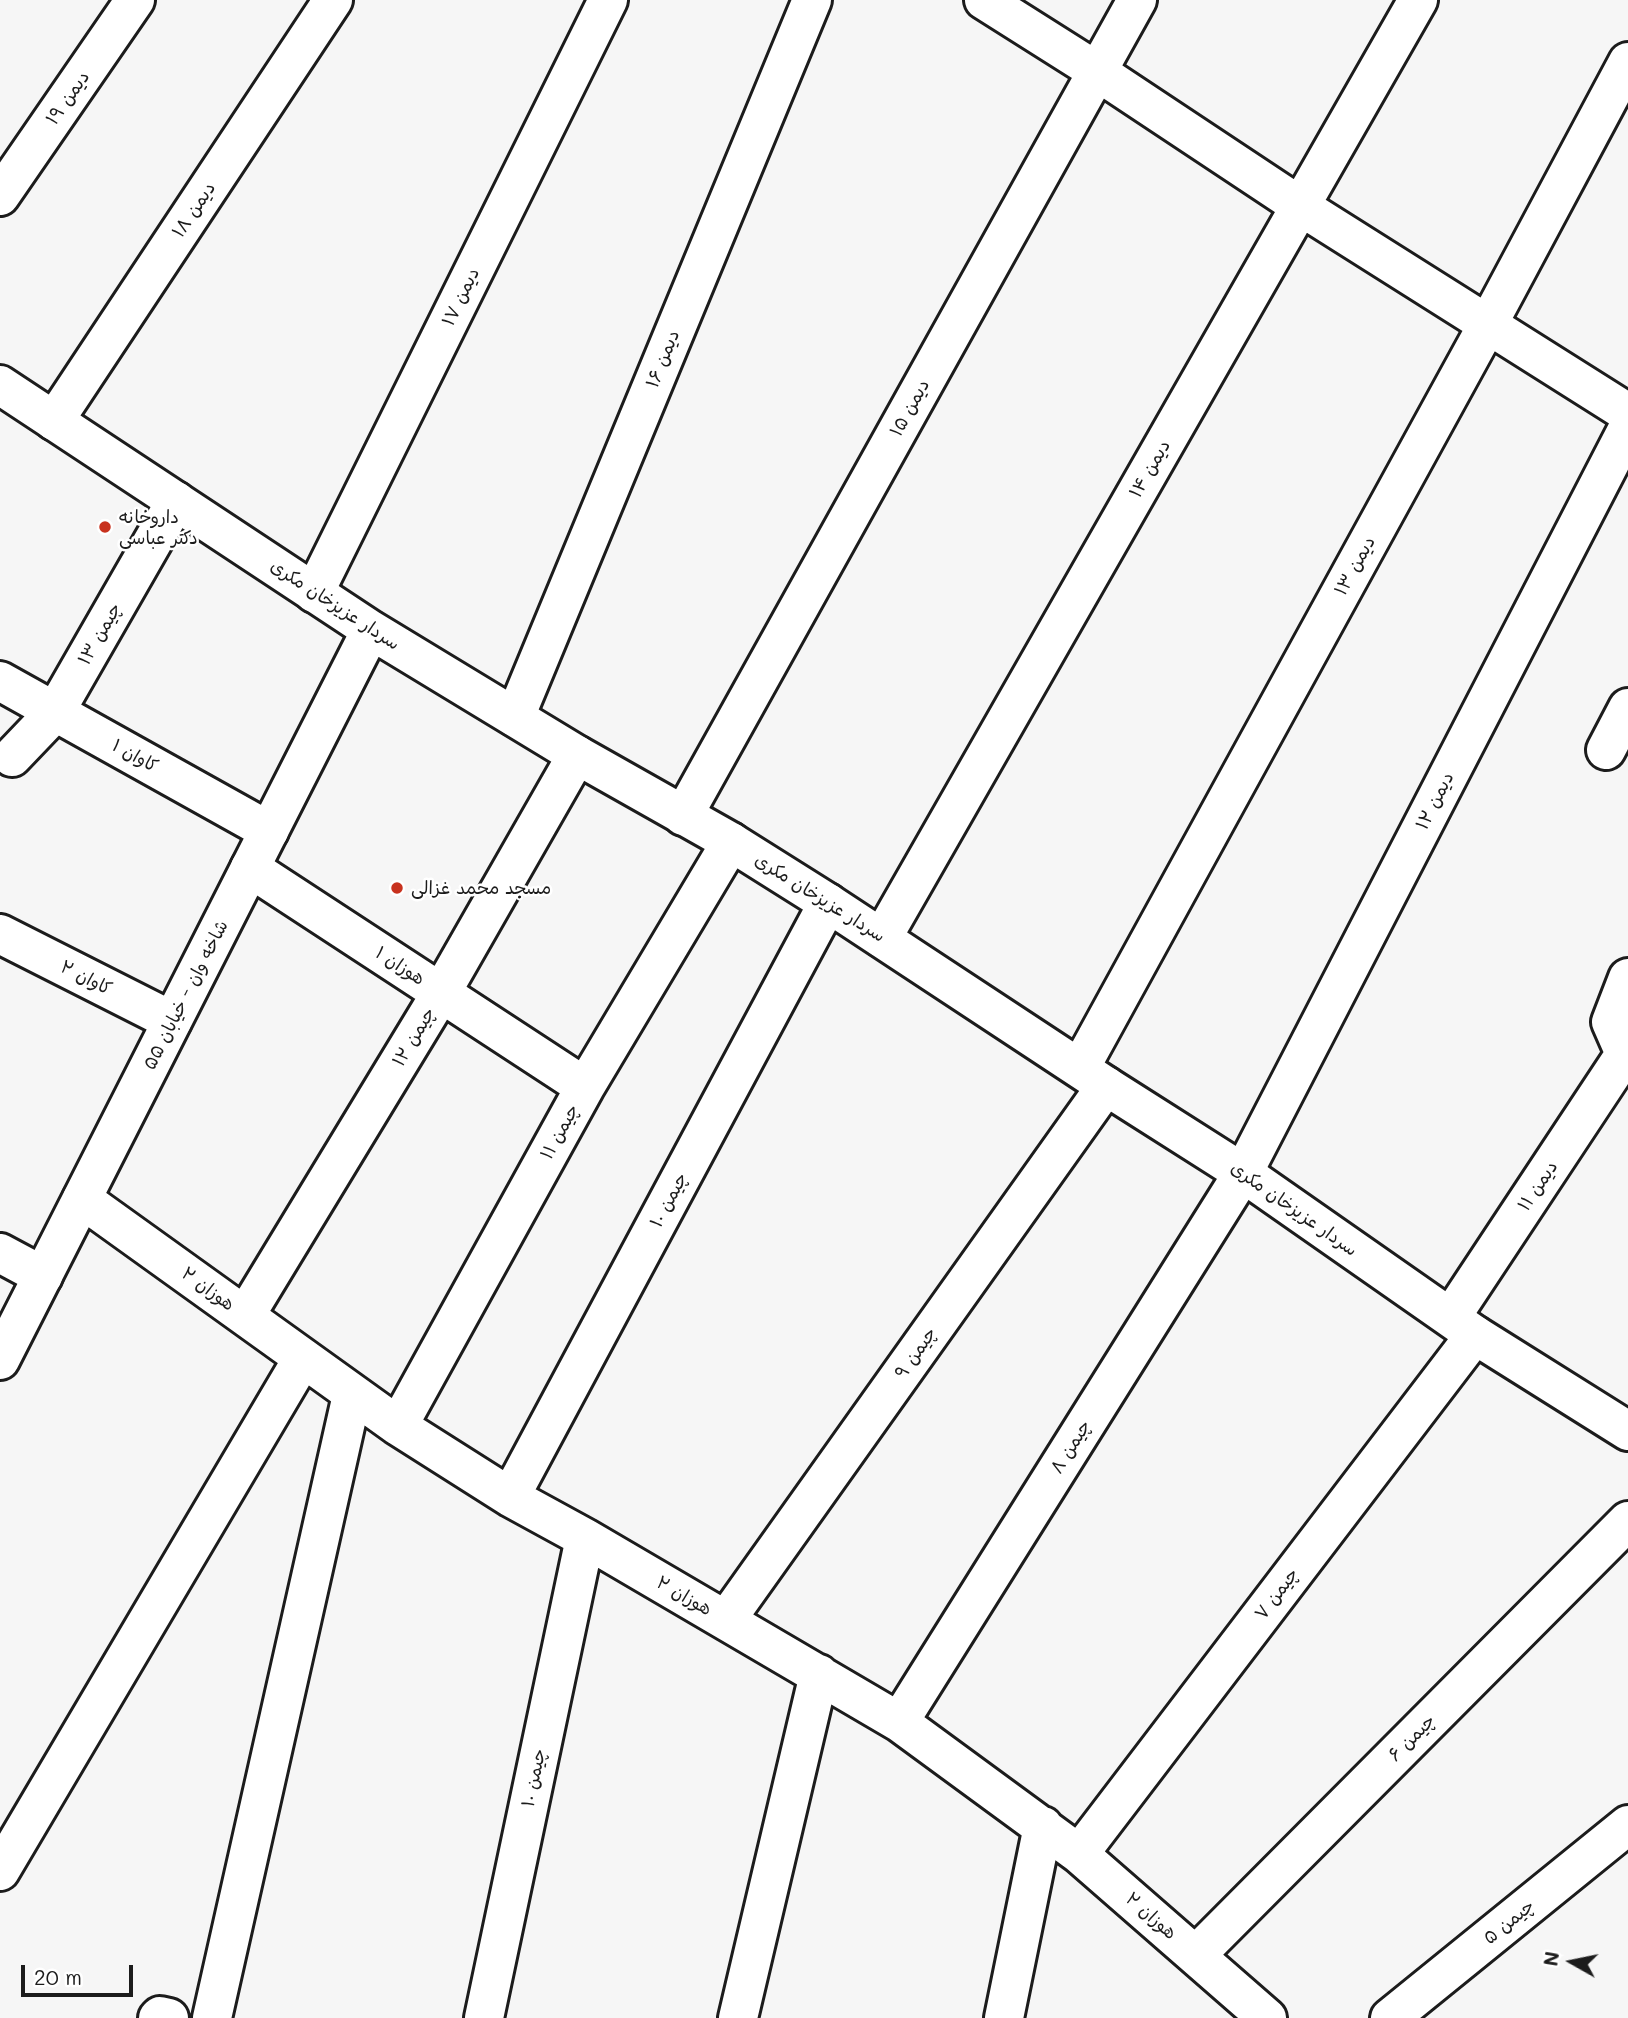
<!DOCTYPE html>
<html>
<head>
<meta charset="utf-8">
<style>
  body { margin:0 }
  #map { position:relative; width:1628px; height:2018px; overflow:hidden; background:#f6f6f6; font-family:Mali,sans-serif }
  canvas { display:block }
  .north { position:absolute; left:1537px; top:1927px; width:70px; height:70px; -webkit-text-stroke:5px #fff; paint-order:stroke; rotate:279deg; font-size:19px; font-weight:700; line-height:28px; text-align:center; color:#1c1c1c }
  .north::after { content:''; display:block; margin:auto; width:24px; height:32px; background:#1c1c1c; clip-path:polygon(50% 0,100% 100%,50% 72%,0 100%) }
  .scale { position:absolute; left:21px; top:1965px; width:112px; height:32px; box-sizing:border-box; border:4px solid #1c1c1c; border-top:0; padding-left:9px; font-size:21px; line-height:24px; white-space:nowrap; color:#1c1c1c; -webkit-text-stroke:5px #fff; paint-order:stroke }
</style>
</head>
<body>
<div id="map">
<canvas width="1628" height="2018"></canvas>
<div class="north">N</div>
<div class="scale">20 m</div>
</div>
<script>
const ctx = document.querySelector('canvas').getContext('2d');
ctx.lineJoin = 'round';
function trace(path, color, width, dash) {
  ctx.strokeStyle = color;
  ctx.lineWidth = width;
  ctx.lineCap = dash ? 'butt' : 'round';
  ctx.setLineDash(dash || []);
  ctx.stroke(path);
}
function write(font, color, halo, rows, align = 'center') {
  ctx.font = font + ' Mali,"Playpen Sans Arabic",sans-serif';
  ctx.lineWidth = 5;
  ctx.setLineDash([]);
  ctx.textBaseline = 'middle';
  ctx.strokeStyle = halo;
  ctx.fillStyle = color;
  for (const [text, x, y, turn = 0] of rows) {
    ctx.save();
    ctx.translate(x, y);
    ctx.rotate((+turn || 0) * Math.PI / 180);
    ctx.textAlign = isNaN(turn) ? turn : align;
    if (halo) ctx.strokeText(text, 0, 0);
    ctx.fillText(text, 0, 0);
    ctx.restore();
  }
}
const street = new Path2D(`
  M 984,0 L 1098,72 L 1300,206 L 1628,413
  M 0,196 L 135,0
  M 54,421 L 333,0
  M 314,593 L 608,0
  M 0,681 L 269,831
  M 515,717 L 812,0
  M 1606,750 L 1628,708
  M 12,757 L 55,712 L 176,501
  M 683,816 L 1137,0
  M 250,868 L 585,1087
  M 0,934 L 172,1021
  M 882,938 L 1418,0
  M 1628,978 L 1611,1022 L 1625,1054 L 1628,1057
  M 1080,1068 L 1488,324 L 1628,62
  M 82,1199 L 398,1426 L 510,1497 L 585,1538 L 899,1722 L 1079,1854 L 1267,2018
  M 0,1253 L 43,1276
  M 245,1316 L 441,993 L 577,755
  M 1451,1317 L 1625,1054
  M 398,1426 L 585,1087 L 731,842
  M 510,1497 L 828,903
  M 726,1620 L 1106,1086
  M 899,1722 L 1243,1173 L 1628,428
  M 1079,1854 L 1475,1335
  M 0,1871 L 303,1358
  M 1196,1955 L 1628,1521
  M 158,2018 L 160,2016 L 169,2018
  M 212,2018 L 352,1395
  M 484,2018 L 585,1538
  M 738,2018 L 819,1674
  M 1004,2018 L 1043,1826
  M 1390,2018 L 1628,1825`);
const secondary = new Path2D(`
  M 0,385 L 371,630 L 577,755 L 731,842 L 828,903 L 1106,1086 L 1243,1173 L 1475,1335 L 1628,1431
  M 0,1360 L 371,630`);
trace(street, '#1c1c1c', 44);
trace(secondary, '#1c1c1c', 44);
trace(street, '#fff', 38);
trace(secondary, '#fff', 38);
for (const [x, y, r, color] of [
  [105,527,7,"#c8321e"],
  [397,888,7,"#c8321e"]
]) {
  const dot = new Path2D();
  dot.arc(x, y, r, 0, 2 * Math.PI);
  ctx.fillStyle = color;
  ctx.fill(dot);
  trace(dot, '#fff', 2.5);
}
write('18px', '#1c1c1c', '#fff', [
  ["دیمن ۱۹",68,98,-55],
  ["دیمن ۱۸",194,210,-56],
  ["دیمن ۱۷",461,297,-64],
  ["دیمن ۱۶",663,359,-68],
  ["دیمن ۱۵",910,408,-61],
  ["دیمن ۱۴",1150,469,-60],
  ["دیمن ۱۳",1355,566,-61],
  ["سردار عزیزخان مکری",335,605,33],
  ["چیمن ۱۳",100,634,-60],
  ["کاوان ۱",135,756,29],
  ["دیمن ۱۲",1435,801,-63],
  ["سردار عزیزخان مکری",820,898,32],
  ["هوزان ۱",400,966,33],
  ["کاوان ۲",86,978,27],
  ["شاخه وان - خیابان ۵۵",186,995,-63],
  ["چیمن ۱۲",414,1037,-59],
  ["چیمن ۱۱",560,1132,-61],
  ["دیمن ۱۱",1538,1186,-56],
  ["چیمن ۱۰",669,1200,-62],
  ["سردار عزیزخان مکری",1294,1209,35],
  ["هوزان ۲",208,1289,36],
  ["چیمن ۹",916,1353,-55],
  ["چیمن ۸",1071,1447,-58],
  ["چیمن ۷",1277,1594,-53],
  ["هوزان ۲",684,1596,30],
  ["چیمن ۶",1412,1738,-45],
  ["چیمن ۱۰",534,1778,-78],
  ["هوزان ۲",1151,1916,41],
  ["چیمن ۵",1509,1922,-39]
]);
write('18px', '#1c1c1c', '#fff', [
  ["داروخانه",119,517],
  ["دکتر عباسی",119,538],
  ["مسجد محمد غزالی",411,888]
], 'left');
</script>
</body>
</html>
